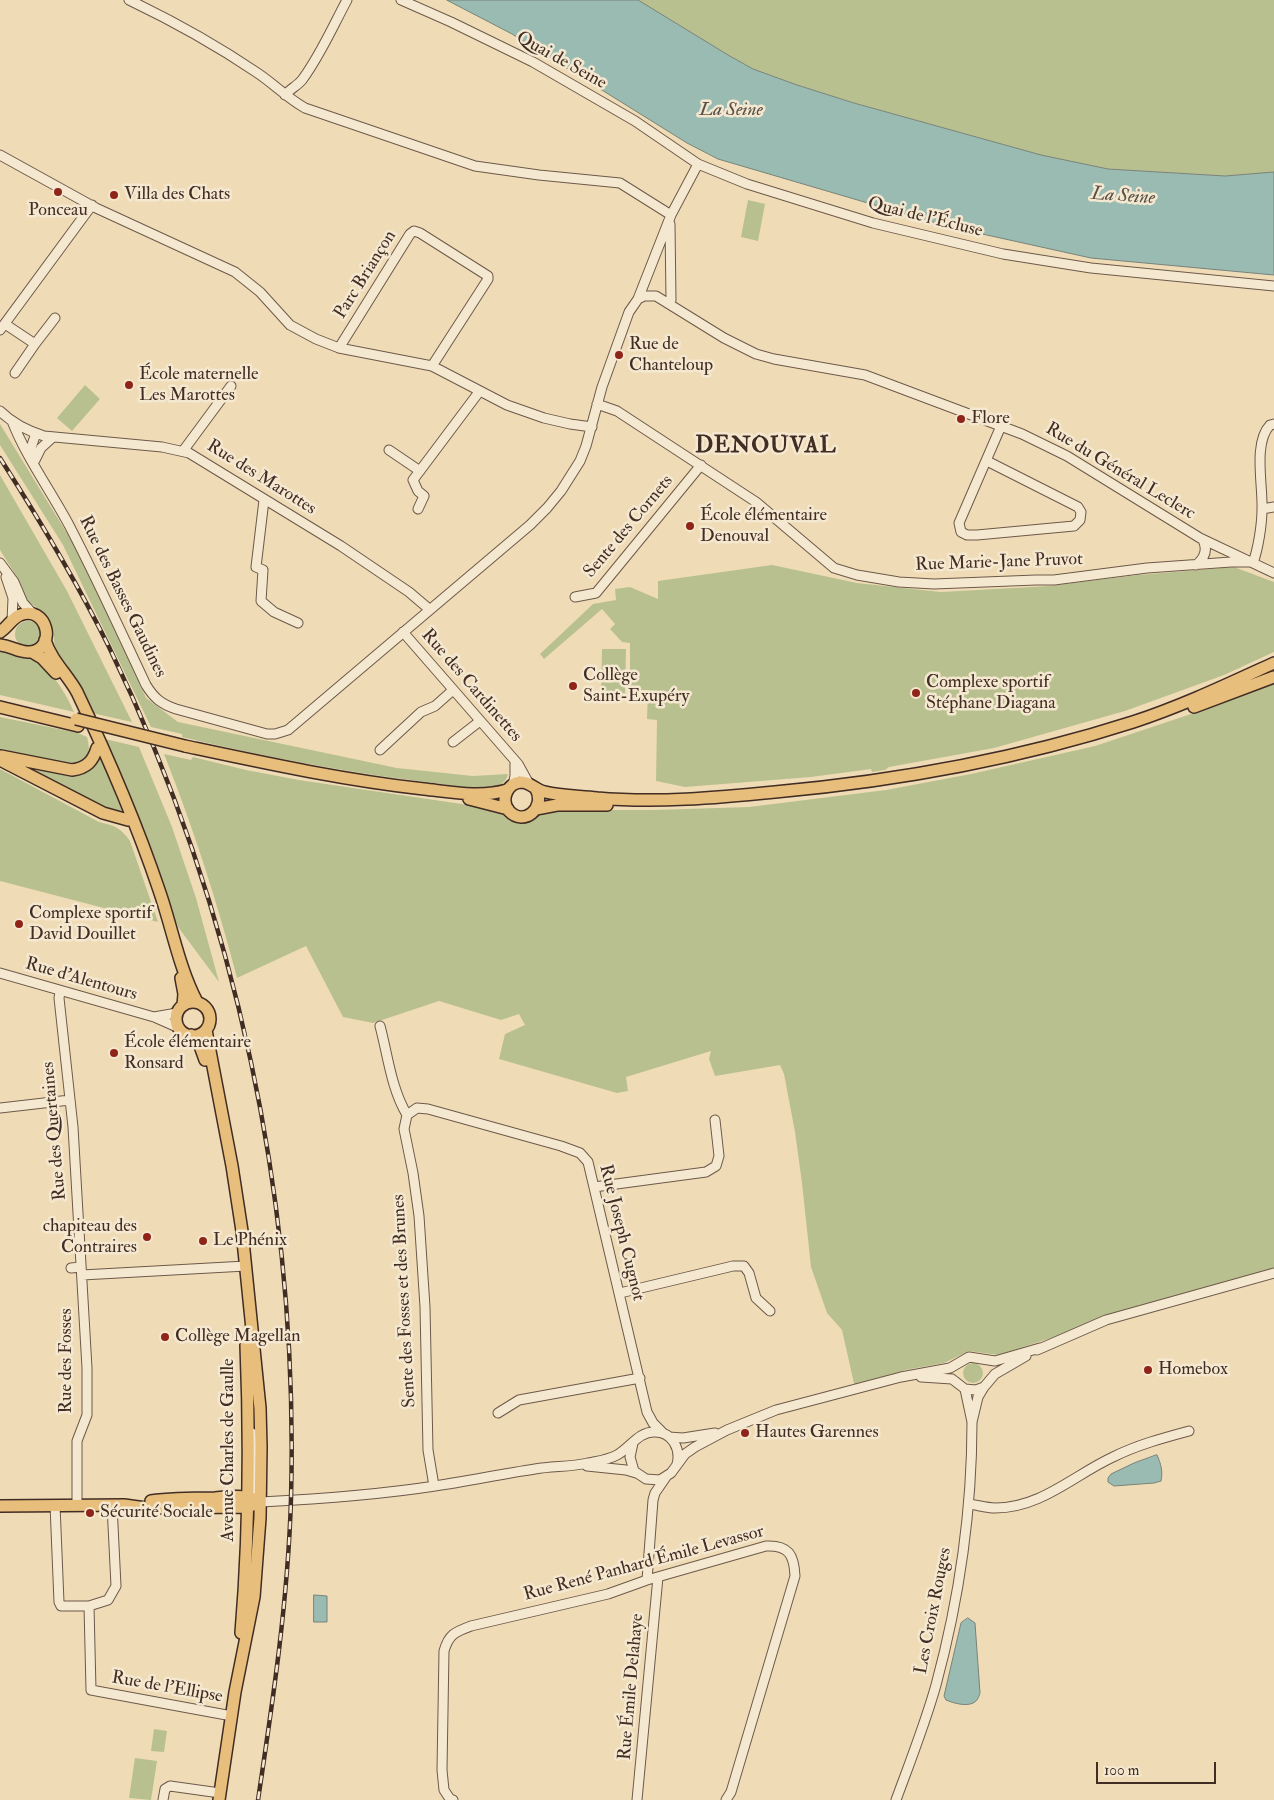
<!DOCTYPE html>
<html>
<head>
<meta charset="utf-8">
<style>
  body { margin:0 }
  #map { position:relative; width:1274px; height:1800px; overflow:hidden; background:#efdcb7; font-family:"IM FELL Double Pica",serif }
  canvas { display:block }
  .scale { position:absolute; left:1096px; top:1762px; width:120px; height:22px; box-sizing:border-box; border:2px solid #422d24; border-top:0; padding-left:6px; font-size:15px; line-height:18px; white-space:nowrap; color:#422d24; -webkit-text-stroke:4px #f5e8d0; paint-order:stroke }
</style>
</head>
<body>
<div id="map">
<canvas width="1274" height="1800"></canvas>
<div class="scale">100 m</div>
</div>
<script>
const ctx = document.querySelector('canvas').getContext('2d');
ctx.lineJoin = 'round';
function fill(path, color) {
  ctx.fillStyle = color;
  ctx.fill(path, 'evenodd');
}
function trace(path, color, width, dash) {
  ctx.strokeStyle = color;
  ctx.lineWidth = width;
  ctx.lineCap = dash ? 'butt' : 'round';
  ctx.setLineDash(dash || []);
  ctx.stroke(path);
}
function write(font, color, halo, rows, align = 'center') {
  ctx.font = font + ' "IM FELL Double Pica",serif';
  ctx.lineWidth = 5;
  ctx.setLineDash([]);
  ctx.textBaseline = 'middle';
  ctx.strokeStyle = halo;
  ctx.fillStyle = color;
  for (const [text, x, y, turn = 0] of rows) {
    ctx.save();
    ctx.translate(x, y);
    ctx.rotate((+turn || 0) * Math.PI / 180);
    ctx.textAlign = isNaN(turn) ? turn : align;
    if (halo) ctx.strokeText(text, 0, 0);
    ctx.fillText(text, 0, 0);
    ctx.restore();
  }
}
fill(new Path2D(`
  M 638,0 L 1274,0 L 1274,172 L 1225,176 L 1108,169 L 1041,155 L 855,103 L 797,85 L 753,69 L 728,55 Z
  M 748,200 L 765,204 L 758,241 L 741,237 Z
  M 85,385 L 100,399 L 72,431 L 57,418 Z
  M 0,424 L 79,553 L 146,698 L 178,722 L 397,768 L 473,776 L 508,774 C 506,782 502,784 495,786 C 476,791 453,785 434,783 C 349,773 265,757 182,737 L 182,734 L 151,727 L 63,545 L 0,445 Z
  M 0,475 L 67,591 L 132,722 L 92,713 L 55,647 L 52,627 L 49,618 L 28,601 L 20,582 L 0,550 Z
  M 772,565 L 857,583 L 941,592 L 1049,586 L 1138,575 L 1234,567 L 1274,582 L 1274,652 L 1224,675 L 1125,711 L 994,748 L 889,767 L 885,770 L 872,772 L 871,769 L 811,777 L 685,787 L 656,781 L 657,720 L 647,719 L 648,690 L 630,690 L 630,643 L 622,642 L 610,629 L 615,624 L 602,609 L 544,659 L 540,654 L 593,604 L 616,600 L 615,589 L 630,587 L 658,599 L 658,581 Z
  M15 634a13 13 0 1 1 26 0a13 13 0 1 1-26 0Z
  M 602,649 L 626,649 L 625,693 L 601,693 Z
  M 0,650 C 5,651 6,653 10,655 C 16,657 24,656 30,657 C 48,663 67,695 74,712 L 0,695 Z
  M 1274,681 L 1274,1273 L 1106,1320 L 999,1355 L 969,1351 L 944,1363 L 905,1370 L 855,1388 L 842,1330 L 827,1313 L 811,1267 L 802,1183 L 795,1132 L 784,1074 L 780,1065 L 715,1076 L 709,1059 L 711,1051 L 626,1077 L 628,1091 L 617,1093 L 499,1059 L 505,1034 L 525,1025 L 519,1014 L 501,1020 L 439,1001 L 373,1023 L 343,1017 L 306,946 L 237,978 C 217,901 193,827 164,754 L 191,760 L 193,757 L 246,770 L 299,780 L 482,807 L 530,820 L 550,810 L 653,810 L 749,807 L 886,790 L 971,774 L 1095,746 L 1197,712 Z
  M 0,717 L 78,733 L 87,737 C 90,748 91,763 76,765 C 62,767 16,753 0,749 Z
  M 105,739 L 139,747 L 172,827 L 196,898 L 219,982 L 178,927 L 135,809 Z
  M 99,754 L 123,814 L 113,813 L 15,762 L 69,774 Z
  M 0,769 L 99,822 C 115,826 120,827 130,841 L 158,922 L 0,881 Z
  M963 1373a10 10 0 1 1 20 0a10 10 0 1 1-20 0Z
  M 154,1729 L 167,1731 L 164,1752 L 151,1751 Z
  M 135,1758 L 157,1761 L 151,1800 L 129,1798 Z`), '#b9c08f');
const water = new Path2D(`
  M 447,0 L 638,0 L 728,55 L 753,69 L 797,85 L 854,103 L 1041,155 L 1108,169 L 1225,176 L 1274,172 L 1274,275 L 1091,258 L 946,226 L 718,159 L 687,143 L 512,34 Z
  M 1157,1455 C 1161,1464 1163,1471 1161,1481 L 1154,1483 L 1114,1486 L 1108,1482 L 1108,1478 L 1111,1474 L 1134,1463 Z
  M 314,1595 L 327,1596 L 327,1622 L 314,1622 Z
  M 968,1618 L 975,1623 L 980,1693 C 980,1694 977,1701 976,1701 C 969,1708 953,1703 946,1700 L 944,1696 L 961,1623 Z`);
fill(water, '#9abbb2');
trace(water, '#778279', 1);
const minor = new Path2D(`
  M 129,0 C 173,21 216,45 256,72 C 273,83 287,98 305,108 L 475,166 L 539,175 L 620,183 L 671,215
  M 401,0 L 451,22 L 533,62 L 635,121 L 698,164 L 747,184 L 873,223 L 1003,254 L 1091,268 L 1274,286
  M 285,95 C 290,89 297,86 302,80 C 320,56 333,26 347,0
  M 0,155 L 96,208 L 235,272 L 260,292 L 290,325 L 316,339 L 339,348 L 432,366 L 507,405 L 544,418 L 570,424 L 592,427
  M 638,299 L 644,296 L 656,296 L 724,338 L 756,354 L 774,359 L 865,375 L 1022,434 L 1067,456 L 1200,538 L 1274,573
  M 669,303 L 671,300 L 670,224
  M 5,324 L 35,344 L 55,318
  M 0,330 L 92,205
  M 339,348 L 410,234 L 414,231 L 420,233 L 488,276 L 488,279 L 432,366
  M 15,373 L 35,344
  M 597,404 L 617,411 L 756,502 L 834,568 L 857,575 L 899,582 L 934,584 L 1036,580 L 1054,580 L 1147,568 L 1231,562 L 1249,562
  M 0,411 C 12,423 28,431 44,436 L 162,447 L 189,453 L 341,546 L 409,592 L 429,609
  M 12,421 C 27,459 51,491 70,527 C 97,579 121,632 146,685 C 154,698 161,704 176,709 L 267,734 L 275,734 L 288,730 L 530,525 L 547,508 L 561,491 L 580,461 L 586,446 L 602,387 L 629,312 L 638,299 L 671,215 L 698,164
  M 389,450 L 420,471
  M 183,451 L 231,386
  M 35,459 L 31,448 L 36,433
  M 35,460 L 41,448 L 53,437
  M 987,461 L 1078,507 L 1081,512 L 1080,520 L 1074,526 L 977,535 L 967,535 L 961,532 L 959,523 L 1001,426
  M 264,500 L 256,567 L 263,570 L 261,601 L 274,612 L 298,623
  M 418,509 L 424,496 L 418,491 L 413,480 L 479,392
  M 1262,509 L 1274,507
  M 0,563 L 14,582 L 23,603 L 33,614
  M 1253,563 C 1258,549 1262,525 1262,509 C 1263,485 1253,443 1270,425 L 1274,424
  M 1196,565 C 1205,558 1208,550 1203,540
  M 6,577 L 13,598 L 12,621
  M 575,597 L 596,593 L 701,465
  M 403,632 L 518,764 L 529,784
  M 453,742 L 480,721
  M 380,750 L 421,712 L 435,706 L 453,690
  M 513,785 L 515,776 L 515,761
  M 0,973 L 154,1017 L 179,1028
  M 60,992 L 59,998 L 73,1127 L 87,1368 L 87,1415 L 77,1441 L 77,1505
  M 154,1017 L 177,1013
  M 380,1026 C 388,1056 391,1088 407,1115
  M 0,1108 L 70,1100
  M 407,1115 L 417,1108 L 428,1109 L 561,1146 L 580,1153 L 588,1162 L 647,1412 L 653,1423 L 663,1433
  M 407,1115 L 404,1129 L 413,1173 L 419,1216 L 425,1307 L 428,1450 L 434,1486
  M 594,1187 L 706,1172 L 716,1166 L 719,1156 L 715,1120
  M 71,1268 L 81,1267
  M 82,1275 L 246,1266
  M 620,1293 L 733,1266 L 744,1266 L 749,1273 L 756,1298 L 770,1311
  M 1037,1350 L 1106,1320 L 1274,1273
  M 921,1377 L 952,1379 L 965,1389 L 976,1390 L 984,1387 L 995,1374 L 1026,1356
  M 965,1389 L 972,1422 L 978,1397 L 984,1387
  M 498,1413 L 519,1400 L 640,1378
  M 252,1433 L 255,1462 L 254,1499
  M 669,1437 L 683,1438 L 715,1433
  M 633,1443 L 630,1457 L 634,1471 L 646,1479 L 660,1480 L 671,1473 L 685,1454 L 695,1447 L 727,1430 L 776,1410 L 901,1377 L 950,1368 L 969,1357 L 995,1361 L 1040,1348
  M 587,1466 L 626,1470 L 636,1473
  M 261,1502 C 319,1499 377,1495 435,1486 C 468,1481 502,1474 535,1469 C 553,1466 571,1467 588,1463 C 598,1461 608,1460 617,1455 C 630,1448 639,1431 655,1432 C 672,1432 681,1449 677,1464
  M 969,1504 C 977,1505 987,1508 995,1508 C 1041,1508 1074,1475 1113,1457 C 1137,1445 1163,1438 1189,1431
  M 55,1505 L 59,1602 L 61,1606 L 89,1606 L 108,1600 L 116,1586 L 112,1505
  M 647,1580 L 653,1500 L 655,1493 L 666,1477
  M 89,1606 L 91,1690 L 232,1716
  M 163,1800 L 165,1789 L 170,1786 L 220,1793
  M 453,1800 L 450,1799 L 444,1790 L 442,1770 L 444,1651 C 449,1634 455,1632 471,1626 L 608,1594 L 647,1580 L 766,1546 C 789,1545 794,1555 795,1576 L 731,1792 L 726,1800
  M 637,1800 L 658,1577
  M 896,1800 C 910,1762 925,1724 936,1685 C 959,1600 972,1510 972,1422`);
const major = new Path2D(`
  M 0,632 C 8,627 12,618 20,615 C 47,604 58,649 30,652 C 20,653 11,646 0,645
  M 45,640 C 51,660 67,674 77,692 C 108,757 136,822 159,890 C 172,927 179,968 197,1002
  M 32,652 L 42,658 L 56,673
  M 0,707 L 78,726
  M 1194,707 L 1274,677
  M 185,746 C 265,763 343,780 424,789 C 451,792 481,798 507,790
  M 1,756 L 72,770 C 87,768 93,761 97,748
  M 0,760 L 103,813 L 128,820
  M 536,789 C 546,808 524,827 509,811 C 500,800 507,783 521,782 C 531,782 536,791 545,792 C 561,796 580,796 597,798 C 656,803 716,798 775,792 C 896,781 1018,759 1133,722 C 1182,706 1228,684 1274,663
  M 469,799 L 508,809
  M 536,809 L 557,805 L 607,805
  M 181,978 L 184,994 L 183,1005
  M176 1019a17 17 0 1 1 34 0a17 17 0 1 1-34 0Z
  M 206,1030 L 232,1166 L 242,1231 L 260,1408 L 261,1447 L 260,1518 L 254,1597 L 235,1692 L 219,1800
  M 191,1035 L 200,1046 L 205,1060
  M 151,1501 C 172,1498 193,1498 215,1498 C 228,1497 242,1495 254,1499
  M 0,1506 L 124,1505 L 146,1508 L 248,1507 L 255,1504
  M 241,1633 C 249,1537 250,1441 246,1345`);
trace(minor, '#6d5949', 11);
trace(major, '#422d24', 14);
trace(minor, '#f5e8d0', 9);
trace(major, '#e8be7c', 11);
const rail = new Path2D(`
  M 0,458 C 39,519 77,582 109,647 C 237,911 299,1206 291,1499 C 288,1600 273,1700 258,1800`);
trace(rail, '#422d24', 4.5);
trace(rail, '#f5e8d0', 2.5, [8]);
const majorBridge = new Path2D(`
  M 76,719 L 185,746`);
trace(majorBridge, '#422d24', 14, []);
trace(majorBridge, '#e8be7c', 11);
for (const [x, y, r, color] of [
  [58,192,5,"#8f2418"],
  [114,195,5,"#8f2418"],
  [619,355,5,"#8f2418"],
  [129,385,5,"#8f2418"],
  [961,419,5,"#8f2418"],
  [690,526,5,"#8f2418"],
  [573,686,5,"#8f2418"],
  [916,693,5,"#8f2418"],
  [19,924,5,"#8f2418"],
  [114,1053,5,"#8f2418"],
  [147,1237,5,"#8f2418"],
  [203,1241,5,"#8f2418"],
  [165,1337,5,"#8f2418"],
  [1148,1370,5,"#8f2418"],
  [745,1433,5,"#8f2418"],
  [90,1513,5,"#8f2418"]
]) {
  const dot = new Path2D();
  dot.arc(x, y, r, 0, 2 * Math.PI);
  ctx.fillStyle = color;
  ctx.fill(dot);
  trace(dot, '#f5e8d0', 2);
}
write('18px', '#422d24', '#f5e8d0', [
  ["Quai de Seine",561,61,29],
  ["Quai de l'Écluse",925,218,14],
  ["Parc Briançon",366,275,-58],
  ["Rue du Général Leclerc",1120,472,31],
  ["Rue des Marottes",261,478,32],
  ["Sente des Cornets",629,527,-50],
  ["Rue Marie-Jane Pruvot",999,563,-2],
  ["Rue des Basses Gaudines",122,597,64],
  ["Rue des Cardinettes",471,686,49],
  ["Rue d'Alentours",81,980,16],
  ["Rue des Quertaines",55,1131,-95],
  ["Rue Joseph Cugnot",621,1233,76],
  ["Sente des Fosses et des Brunes",405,1301,-93],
  ["Rue des Fosses",67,1361,-90],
  ["Avenue Charles de Gaulle",229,1450,-90],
  ["Rue René Panhard Émile Levassor",644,1564,-15],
  ["Les Croix Rouges",934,1611,-79],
  ["Rue Émile Delahaye",632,1687,-85],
  ["Rue de l'Ellipse",167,1688,10]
]);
write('18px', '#422d24', '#f5e8d0', [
  ["Villa des Chats",124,195],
  ["Ponceau",58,211,"center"],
  ["Rue de",629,345],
  ["Chanteloup",629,366],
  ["École maternelle",139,375],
  ["Les Marottes",139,396],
  ["Flore",971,419],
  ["École élémentaire",700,516],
  ["Denouval",700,537],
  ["Collège",583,676],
  ["Saint-Exupéry",583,697],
  ["Complexe sportif",926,683],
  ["Stéphane Diagana",926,704],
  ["Complexe sportif",29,914],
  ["David Douillet",29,935],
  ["École élémentaire",124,1043],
  ["Ronsard",124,1064],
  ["chapiteau des",137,1227,"right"],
  ["Contraires",137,1248,"right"],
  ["Le Phénix",213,1241],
  ["Collège Magellan",175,1337],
  ["Homebox",1158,1370],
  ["Hautes Garennes",755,1433],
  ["Sécurité Sociale",100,1513]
], 'left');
write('italic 19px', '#585048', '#f5e8d0', [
  ["La Seine",731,111],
  ["La Seine",1123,197,4]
]);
ctx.letterSpacing = '1px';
write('bold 22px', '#422d24', '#f5e8d0', [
  ["DENOUVAL",766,447]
]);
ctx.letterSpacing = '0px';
</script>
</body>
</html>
